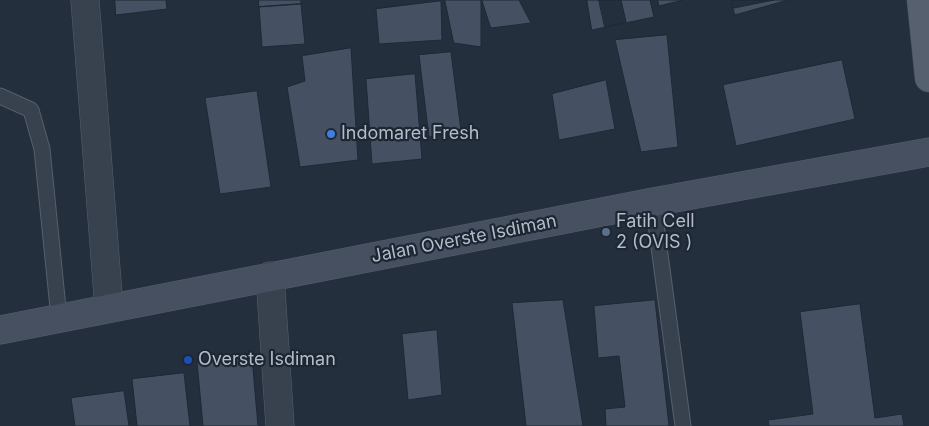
<!DOCTYPE html>
<html>
<head>
<meta charset="utf-8">
<style>
  body { margin:0 }
  canvas { display:block; background:#242f3e }
</style>
</head>
<body>
<canvas width="929" height="426"></canvas>
<script>
const ctx = document.querySelector('canvas').getContext('2d');
ctx.lineJoin = 'round';
function fill(path, color) {
  ctx.fillStyle = color;
  ctx.fill(path, 'evenodd');
}
function trace(path, color, width, dash) {
  ctx.strokeStyle = color;
  ctx.lineWidth = width;
  ctx.lineCap = dash ? 'butt' : 'round';
  ctx.setLineDash(dash || []);
  ctx.stroke(path);
}
function write(font, color, halo, rows, align = 'center') {
  ctx.font = font + ' Inter,sans-serif';
  ctx.lineWidth = 4.5;
  ctx.setLineDash([]);
  ctx.textBaseline = 'middle';
  ctx.strokeStyle = halo;
  ctx.fillStyle = color;
  for (const [text, x, y, turn = 0] of rows) {
    ctx.save();
    ctx.translate(x, y);
    ctx.rotate((+turn || 0) * Math.PI / 180);
    ctx.textAlign = isNaN(turn) ? turn : align;
    if (halo) ctx.strokeText(text, 0, 0);
    ctx.fillText(text, 0, 0);
    ctx.restore();
  }
}
const building = new Path2D(`
  M 115,0 L 166,0 L 167,9 L 116,15 Z
  M 259,0 L 301,0 L 301,4 L 259,7 Z
  M 445,0 L 481,0 L 481,47 L 454,43 Z
  M 482,0 L 519,0 L 531,23 L 491,28 Z
  M 587,0 L 650,0 L 654,17 L 592,30 Z
  M 599,0 L 621,0 L 626,22 L 605,27 Z
  M 658,0 L 683,0 L 659,6 Z
  M 731,0 L 788,0 L 735,15 Z
  M 732,0 L 774,0 L 734,8 Z
  M 441,1 L 442,40 L 379,44 L 376,9 Z
  M 301,4 L 305,44 L 262,47 L 259,7 Z
  M 667,35 L 678,147 L 641,152 L 615,40 Z
  M 351,48 L 358,160 L 300,167 L 287,87 L 305,81 L 302,56 Z
  M 451,52 L 461,131 L 429,137 L 419,55 Z
  M 842,60 L 855,119 L 736,146 L 723,85 Z
  M 415,74 L 422,159 L 372,164 L 366,79 Z
  M 606,80 L 615,129 L 559,140 L 552,94 Z
  M 257,91 L 271,187 L 220,194 L 205,98 Z
  M 563,300 L 583,426 L 526,426 L 512,303 Z
  M 655,300 L 669,426 L 606,426 L 605,409 L 625,407 L 619,356 L 598,358 L 594,306 Z
  M 860,304 L 875,418 L 902,414 L 904,426 L 769,426 L 768,420 L 813,414 L 800,312 Z
  M 437,330 L 442,395 L 408,400 L 402,334 Z
  M 252,357 L 258,426 L 203,426 L 197,362 Z
  M 184,373 L 190,426 L 137,426 L 132,379 Z
  M 124,391 L 129,426 L 75,426 L 71,398 Z`);
fill(building, '#455162');
trace(building, '#1f2835', 1);
const service = new Path2D(`
  M 0,96 L 31,110 L 42,149 L 59,318
  M 653,202 L 683,426`);
const minor = new Path2D(`
  M 85,0 L 109,308
  M 270,276 L 280,426`);
const secondary = new Path2D(`
  M 0,330 L 653,202 L 929,152`);
const primary = new Path2D(`
  M 921,0 L 929,78`);
trace(service, '#565f6c', 17);
trace(minor, '#565f6c', 29);
trace(secondary, '#565f6c', 29);
trace(primary, '#414a57', 29);
trace(service, '#38414e', 15);
trace(minor, '#38414e', 28);
trace(secondary, '#465061', 28);
trace(primary, '#56606e', 28);
for (const [x, y, r, color] of [
  [331,134,5,"#3f7fe0"],
  [606,232,5,"#5c6f8a"],
  [188,360,5,"#1a4fb4"]
]) {
  const dot = new Path2D();
  dot.arc(x, y, r, 0, 2 * Math.PI);
  ctx.fillStyle = color;
  ctx.fill(dot);
  trace(dot, '#1d2633', 2);
}
write('18px', '#b4bcc9', '#1d2633', [
  ["Indomaret Fresh",341,134],
  ["Fatih Cell",616,222],
  ["2 (OVIS )",616,243],
  ["Overste Isdiman",198,360]
], 'left');
write('18px', '#b4bcc9', '#1d2633', [
  ["Jalan Overste Isdiman",464,239,-11]
]);
</script>
</body>
</html>
